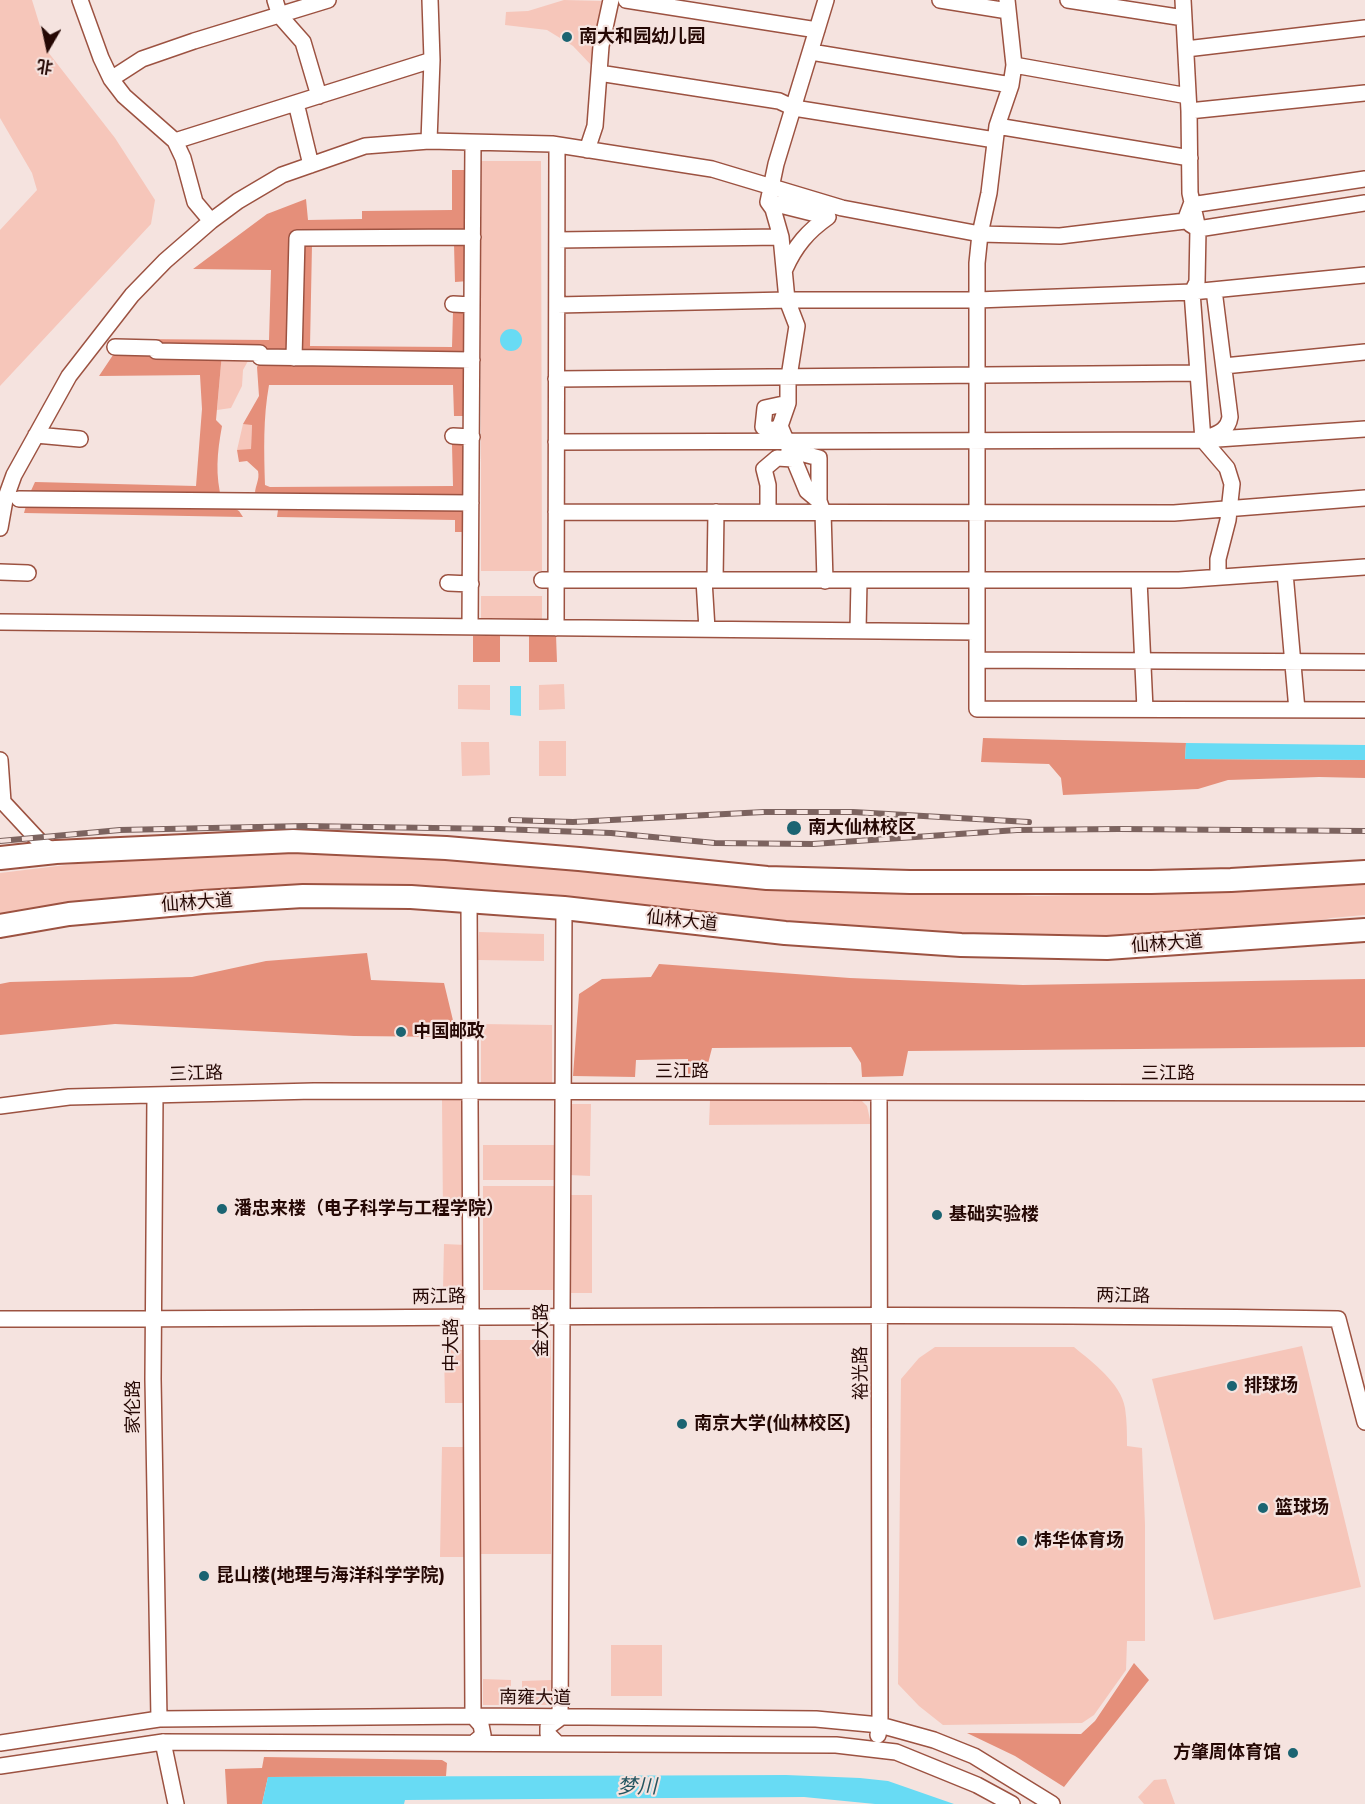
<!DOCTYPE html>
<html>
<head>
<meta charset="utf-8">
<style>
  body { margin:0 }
  #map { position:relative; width:1365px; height:1804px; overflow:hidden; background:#f5e3df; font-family:Montserrat,"Noto Sans SC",sans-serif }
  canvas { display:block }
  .north { position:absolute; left:18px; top:18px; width:60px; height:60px; -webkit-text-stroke:4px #f5e3df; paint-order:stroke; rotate:189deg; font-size:16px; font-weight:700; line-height:24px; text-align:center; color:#250804 }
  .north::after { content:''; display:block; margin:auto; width:21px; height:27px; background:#250804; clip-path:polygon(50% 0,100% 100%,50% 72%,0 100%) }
</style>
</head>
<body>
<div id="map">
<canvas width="1365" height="1804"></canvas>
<div class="north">北</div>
</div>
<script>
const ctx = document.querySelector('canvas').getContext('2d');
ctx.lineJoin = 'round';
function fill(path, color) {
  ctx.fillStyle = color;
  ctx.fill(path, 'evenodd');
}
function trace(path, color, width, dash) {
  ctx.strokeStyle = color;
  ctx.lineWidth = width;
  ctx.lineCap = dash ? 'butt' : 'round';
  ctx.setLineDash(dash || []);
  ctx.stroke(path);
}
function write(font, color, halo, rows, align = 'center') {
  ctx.font = font + ' Montserrat,"Noto Sans SC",sans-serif';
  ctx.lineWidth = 4.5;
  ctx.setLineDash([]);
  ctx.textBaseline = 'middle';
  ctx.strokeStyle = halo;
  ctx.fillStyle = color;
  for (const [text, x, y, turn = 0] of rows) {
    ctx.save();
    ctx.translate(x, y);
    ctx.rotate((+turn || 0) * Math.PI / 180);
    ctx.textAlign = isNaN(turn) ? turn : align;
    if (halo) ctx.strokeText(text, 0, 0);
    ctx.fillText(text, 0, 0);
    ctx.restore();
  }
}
fill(new Path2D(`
  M 0,0 L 32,0 L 48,52 L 115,138 L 155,200 L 151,224 L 0,386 L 0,230 L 37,190 L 32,173 L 0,118 Z
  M 564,0 L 602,1 L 591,65 L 573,46 L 547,30 L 505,25 L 506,12 L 528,11 Z
  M 481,161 L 541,161 L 542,571 L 481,571 Z
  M 222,352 L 253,352 L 243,370 L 242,386 L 231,408 L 217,410 Z
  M 243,424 L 252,424 L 251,450 L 237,450 Z
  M 481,596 L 542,596 L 542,621 L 481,620 Z
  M 564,684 L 565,709 L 539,710 L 539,685 Z
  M 458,685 L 490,685 L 490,710 L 458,709 Z
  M 539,741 L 566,741 L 566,776 L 539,776 Z
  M 461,742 L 489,742 L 490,775 L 462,776 Z
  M 298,852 L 439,855 L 845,890 L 930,894 L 976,893 L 1036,896 L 1230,891 L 1365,881 L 1365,915 L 1331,918 L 1278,929 L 1146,937 L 1034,937 L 890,930 L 741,918 L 563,895 L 467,889 L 308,884 L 180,891 L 71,902 L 0,914 L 0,873 L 107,860 Z
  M 479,932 L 544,934 L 544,961 L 478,960 Z
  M 481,1024 L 552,1025 L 552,1085 L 481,1084 Z
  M 442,1100 L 465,1100 L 465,1216 L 443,1216 Z
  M 710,1100 L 861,1100 L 867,1106 L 871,1124 L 709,1125 Z
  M 570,1104 L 591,1104 L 590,1176 L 569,1175 Z
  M 483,1145 L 554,1145 L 554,1180 L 483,1180 Z
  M 483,1186 L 554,1186 L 554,1290 L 483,1290 Z
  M 569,1195 L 592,1195 L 592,1293 L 570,1293 Z
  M 444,1244 L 466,1245 L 466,1290 L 443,1290 Z
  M 480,1340 L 551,1340 L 551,1554 L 480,1554 Z
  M 1302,1346 L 1361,1587 L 1214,1620 L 1152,1379 Z
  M 935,1347 L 1074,1347 C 1092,1362 1121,1383 1125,1408 C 1127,1421 1127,1434 1127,1446 L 1142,1448 L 1145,1525 L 1145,1641 L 1127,1641 L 1126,1670 L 1094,1715 L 1082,1723 L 943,1725 L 919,1706 L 898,1684 L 901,1379 L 919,1358 Z
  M 444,1350 L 465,1350 L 466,1403 L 445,1403 Z
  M 442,1447 L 467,1447 L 465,1557 L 440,1557 Z
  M 611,1645 L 662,1645 L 662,1696 L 611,1696 Z
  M 483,1679 L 511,1680 L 511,1705 L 483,1705 Z
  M 551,1680 L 550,1705 L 522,1705 L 522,1681 Z
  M 1166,1779 L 1175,1804 L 1144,1804 L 1138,1797 L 1154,1780 Z`), '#f6c6ba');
fill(new Path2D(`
  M 452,170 L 469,170 L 469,281 L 455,282 L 454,244 L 312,245 L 310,346 L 452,347 L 453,312 L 468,312 L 467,416 L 454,416 L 453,385 L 269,385 C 263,418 264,451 265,485 L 270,487 L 453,486 L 452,445 L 468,445 L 467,532 L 455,532 L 455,520 L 277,517 L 278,510 L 282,502 L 255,494 C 255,485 260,480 258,471 L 247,461 L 239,462 L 237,450 L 251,449 L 252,425 L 243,424 L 259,396 L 257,367 L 263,358 L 222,353 L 216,420 L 222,426 C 217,453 215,475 222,501 L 239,511 L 243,517 L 24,513 L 29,495 L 35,482 L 196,486 L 202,409 L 200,375 L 99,376 L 113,355 L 129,339 L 269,340 L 271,270 L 193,269 L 267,214 L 306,199 L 308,220 L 362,219 L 362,211 L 452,210 Z
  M 556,635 L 557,662 L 529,662 L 529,636 Z
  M 473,636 L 500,636 L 500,662 L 473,662 Z
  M 983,738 L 1186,743 L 1185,759 L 1365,760 L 1365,778 L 1319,777 L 1228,780 L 1198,789 L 1063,795 L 1061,778 L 1049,764 L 981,762 Z
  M 367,953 L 371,980 L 444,983 L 457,1037 L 354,1036 L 115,1024 L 0,1035 L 0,984 L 10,982 L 192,977 L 266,961 Z
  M 659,964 L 850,978 L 1023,985 L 1365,979 L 1365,1047 L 908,1051 L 903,1076 L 862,1077 L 861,1063 L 851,1047 L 712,1048 L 705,1075 L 688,1075 L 688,1059 L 636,1060 L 635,1077 L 573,1076 L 579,994 L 602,979 L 651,977 Z
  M 1134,1663 L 1149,1680 L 1064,1787 L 1015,1756 L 967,1733 L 1081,1734 L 1095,1721 Z
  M 264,1757 L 442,1760 L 447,1763 L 446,1776 L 268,1777 L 262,1804 L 227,1804 L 225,1769 L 262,1768 Z`), '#e58f7a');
fill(new Path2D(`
  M500 340a11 11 0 1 1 22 0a11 11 0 1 1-22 0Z
  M 510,686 L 521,686 L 521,716 L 510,715 Z
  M 1186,743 L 1365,745 L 1365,760 L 1185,759 Z
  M 786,1775 L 860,1778 L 888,1781 L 954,1804 L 875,1804 L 804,1797 L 405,1800 L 404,1804 L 262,1804 L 268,1777 Z`), '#68dbf4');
const street = new Path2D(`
  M 80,0 L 101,58 L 111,79 L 124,96 L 175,141 L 183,158 L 195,202 L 211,221
  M 275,0 L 280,16 L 303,42 L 319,96
  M 626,0 L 817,30
  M 940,0 L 1008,11
  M 1007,0 L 1014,65 L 1011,85 L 997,126 L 989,193 L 980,234 L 977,263 L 977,709 L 1365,710
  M 1068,0 L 1184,18
  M 1183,0 L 1189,111 L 1190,193 L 1198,229 L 1197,282 L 1192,292 L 1203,440 L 1227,468 L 1232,484 L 1228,520 L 1218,559 L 1218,577
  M 1186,49 L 1365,28
  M 811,52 L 1011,85
  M 1014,65 L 1188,96
  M 599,73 L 779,101 L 794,108 L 995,140
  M 111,79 L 142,59 L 194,41 L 328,0
  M 296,103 L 311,165
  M 1189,111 L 1365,93
  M 997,126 L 1190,158
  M 175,141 L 432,60
  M 429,141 L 432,60 L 430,0
  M 587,150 L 595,126 L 601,46 L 611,0
  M 768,202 L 828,217
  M 1190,224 L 1198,229 L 1365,203
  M 557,240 L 781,237
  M 785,269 C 795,246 808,231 828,217
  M 453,304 L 472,305
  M 557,305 L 787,300 L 977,300 L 1192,292 L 1365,275
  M 115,347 L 156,348 L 156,351 L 260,353 L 260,357 L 472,360
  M 294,358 L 297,238 L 473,237
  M 1224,366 L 1365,352
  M 556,379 L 1198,373
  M 780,426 L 774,430 L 763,427 L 765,408 L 788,403
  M 36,435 L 80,439
  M 453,436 L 472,437
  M 1207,438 C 1219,433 1228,430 1230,417 L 1214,290
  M 556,442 L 1203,440 L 1365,429
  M 789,450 L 819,458 L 819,501
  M 19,499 L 471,503
  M 556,512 L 1174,513 L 1365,498
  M 768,512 L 768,485 L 764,469 L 777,458 L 793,459
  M 0,528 L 5,500 L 14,475 L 69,376 L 132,295 L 165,261 L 211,221 L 238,201 L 282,175 L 365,146 L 429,141 L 552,144 L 712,169 L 842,208 L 980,234 L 1060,236 L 1185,221 L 1191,205 L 1365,179
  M 0,572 L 28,573
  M 1285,573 L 1297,710
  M 542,580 L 1179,580 L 1365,567
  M 704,580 L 707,629
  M 715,580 L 716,512
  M 1139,580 L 1145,709
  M 825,581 L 823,512 L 819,501 L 807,491 L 780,426 L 788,403 L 788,383 L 797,326 L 787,300 L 781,237 L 773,209 L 768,202 L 776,164 L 826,0
  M 448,583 L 471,584
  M 0,622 L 976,632
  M 470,627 L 473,143
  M 556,628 L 557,145
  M 858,630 L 859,581
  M 977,660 L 1365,662
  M 0,760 L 3,802 L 43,845 L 56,852
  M 469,902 L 473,1716 L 481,1725 L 483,1735 L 475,1742
  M 155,1095 L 153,1379 L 159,1719
  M 0,1106 L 69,1097 L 314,1091 L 1365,1093
  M 0,1319 C 446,1319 892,1311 1338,1319 L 1365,1422
  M 878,1735 L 880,1725 L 879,1093
  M 163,1742 L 176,1804
  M 0,1743 L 159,1719 L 473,1716 L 816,1719 L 880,1725 L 934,1740 L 974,1756 L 1052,1804
  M 557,1743 L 548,1734 L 548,1727 L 560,1718 L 564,908
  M 0,1766 L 163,1742 L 836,1745 L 896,1752 L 977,1785 L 1012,1804`);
const primary = new Path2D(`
  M 0,858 L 56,852 L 293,841 L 446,848 L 579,859 L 767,878 L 910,882 L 1151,882 L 1231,880 L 1365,872
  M 0,926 L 69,914 L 203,902 L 303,896 L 411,897 L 564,908 L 785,933 L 961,945 L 1107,948 L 1365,930`);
trace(street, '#9c5241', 18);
trace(primary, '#9c5241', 26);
trace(street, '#fff', 15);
trace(primary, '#fff', 22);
const rail = new Path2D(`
  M 511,820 L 573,822 L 764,812 L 853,812 L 1029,822
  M 0,841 L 120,830 L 304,826 L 499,829 L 611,833 L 715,843 L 813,844 L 1017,830 L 1119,829 L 1365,831`);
trace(rail, '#7c635f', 6);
trace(rail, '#f5e3df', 4, [11]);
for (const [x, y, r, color] of [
  [567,37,6,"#1b6472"],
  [794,828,8,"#1b6472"],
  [401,1032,6,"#1b6472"],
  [222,1209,6,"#1b6472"],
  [937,1215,6,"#1b6472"],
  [1232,1386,6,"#1b6472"],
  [682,1424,6,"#1b6472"],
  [1263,1508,6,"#1b6472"],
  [1022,1541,6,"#1b6472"],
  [204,1576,6,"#1b6472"],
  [1293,1753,6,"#1b6472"]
]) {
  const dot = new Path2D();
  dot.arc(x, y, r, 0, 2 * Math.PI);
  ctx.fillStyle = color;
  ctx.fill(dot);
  trace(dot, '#f5e3df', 2);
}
write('bold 18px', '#250804', '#f5e3df', [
  ["南大和园幼儿园",579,37],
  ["南大仙林校区",808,828],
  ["中国邮政",413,1032],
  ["潘忠来楼（电子科学与工程学院）",234,1209],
  ["基础实验楼",949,1215],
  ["排球场",1244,1386],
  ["南京大学(仙林校区)",694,1424],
  ["篮球场",1275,1508],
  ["炜华体育场",1034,1541],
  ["昆山楼(地理与海洋科学学院)",216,1576],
  ["方肇周体育馆",1281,1753,"right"]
], 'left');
write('18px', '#250804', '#f5e3df', [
  ["仙林大道",197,903,-4],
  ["仙林大道",682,921,6],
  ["仙林大道",1167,944,-4],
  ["三江路",682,1072],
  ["三江路",196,1074,-2],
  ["三江路",1168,1074],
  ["两江路",1123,1296,1],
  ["两江路",439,1297,-1],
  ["金大路",542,1330,-90],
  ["中大路",452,1345,-90],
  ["裕光路",861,1373,-91],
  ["家伦路",134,1407,-90],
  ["南雍大道",535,1698,1]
]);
write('italic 20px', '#245560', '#f5e3df', [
  ["梦川",637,1787]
]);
</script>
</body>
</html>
